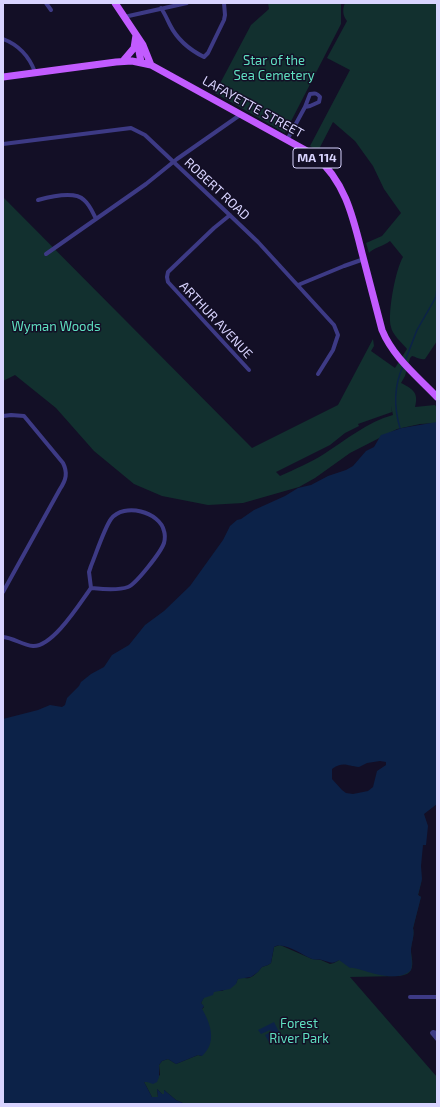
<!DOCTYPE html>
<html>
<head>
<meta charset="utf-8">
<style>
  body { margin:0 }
  #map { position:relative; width:440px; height:1107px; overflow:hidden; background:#130f26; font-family:"Exo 2",sans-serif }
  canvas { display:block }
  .frame { position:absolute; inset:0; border:4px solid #d9d4ff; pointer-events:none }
</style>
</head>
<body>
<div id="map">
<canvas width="440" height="1107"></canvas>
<div class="frame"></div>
</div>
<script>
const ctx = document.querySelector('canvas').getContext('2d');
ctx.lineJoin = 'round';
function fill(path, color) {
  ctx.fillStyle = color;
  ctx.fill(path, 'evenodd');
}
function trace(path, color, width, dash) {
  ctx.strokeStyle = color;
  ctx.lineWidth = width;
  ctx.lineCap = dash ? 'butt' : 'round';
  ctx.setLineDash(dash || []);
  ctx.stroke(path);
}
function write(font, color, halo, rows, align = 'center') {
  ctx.font = font + ' "Exo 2",sans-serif';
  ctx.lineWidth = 3;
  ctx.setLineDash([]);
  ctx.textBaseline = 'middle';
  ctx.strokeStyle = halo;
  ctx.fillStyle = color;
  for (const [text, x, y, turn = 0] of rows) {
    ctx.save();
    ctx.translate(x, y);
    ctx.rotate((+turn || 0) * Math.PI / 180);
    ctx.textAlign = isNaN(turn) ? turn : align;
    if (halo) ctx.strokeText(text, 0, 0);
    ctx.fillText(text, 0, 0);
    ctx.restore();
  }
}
fill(new Path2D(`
  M 268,3 L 341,3 L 341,24 L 285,133 L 215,93 L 251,25 L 269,9 Z
  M 345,3 L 437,3 L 437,341 L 425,359 C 420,360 416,357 412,356 L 410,358 L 405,376 L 401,383 C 413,389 419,393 415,407 L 435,405 L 437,408 L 437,423 L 420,424 L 397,429 L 350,453 L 315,478 L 299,487 L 243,503 L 208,505 L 162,496 L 134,484 L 94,451 L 56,408 L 15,375 L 3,381 L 3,197 L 252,448 L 338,405 L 373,339 L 374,346 L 371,351 L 395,368 L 407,349 C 402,343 392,334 391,327 C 387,314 396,268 403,257 L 390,241 C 384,246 373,248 369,253 L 366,243 L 382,236 L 401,213 L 384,189 L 373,166 L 355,141 L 333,122 L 318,151 L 310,146 L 350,70 L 327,58 L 347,21 C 343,16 342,10 345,3 ZM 391,406 L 393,415 C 367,422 346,440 324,454 C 310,463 295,469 280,476 L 276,472 L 330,445 L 345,433 L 359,426 L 358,424 L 392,412 Z
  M 422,879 L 418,895 L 421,897 L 420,900 L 413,928 C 415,935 411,942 411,950 C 411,957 414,963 411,970 C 409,974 404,975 400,976 L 350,977 L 437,1077 L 437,1100 L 434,1104 L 185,1104 L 176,1100 L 164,1090 L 164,1094 L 162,1094 L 157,1089 L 158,1097 L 152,1097 L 144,1082 L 150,1082 L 160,1075 L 159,1065 L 162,1061 L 168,1059 L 176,1064 L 198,1055 L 202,1056 L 202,1009 L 204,1007 L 201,1003 L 204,997 L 214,991 L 222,991 L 237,982 L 237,980 C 241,976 244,979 249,978 C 255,976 258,971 262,967 L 268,965 L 271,963 L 274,947 L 280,945 L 312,959 L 321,960 L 330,964 L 334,963 L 403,921 Z`), '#12302f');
fill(new Path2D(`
  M 437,422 L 437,804 L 424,814 L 428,826 L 426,845 L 423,845 L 421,866 L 422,879 L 418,895 L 421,897 L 413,928 C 415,936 411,943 411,951 C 411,958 413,963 411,970 C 400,981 378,975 365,971 C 360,970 354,967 350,968 L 339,960 C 332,965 330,962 322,960 C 319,959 315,960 312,959 C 302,955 284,941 274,947 L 271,963 L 268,965 L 262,967 L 258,972 L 251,977 L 238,979 L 236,984 L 230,989 L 214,992 L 213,995 L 204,998 L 201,1003 L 204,1006 L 202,1009 C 211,1024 217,1043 202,1056 L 198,1055 L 176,1064 L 168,1059 L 162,1061 L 159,1065 L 159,1077 L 157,1082 L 153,1084 L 147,1082 L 144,1082 L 152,1097 L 158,1097 L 157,1089 L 162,1094 L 164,1094 L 164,1090 L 176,1100 L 185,1104 L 3,1104 L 3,719 L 38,710 L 50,705 L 62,707 L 65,705 L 67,698 L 79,686 L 81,682 L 91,674 L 104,667 L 112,655 L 129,645 L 145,625 L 164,611 L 190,586 L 223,540 L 230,526 L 237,520 L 241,519 L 254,510 L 285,496 L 298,488 L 311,485 L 328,476 L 346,470 L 353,466 L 366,451 L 374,447 L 381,435 L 402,428 ZM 380,761 L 386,762 L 386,765 L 377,771 L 373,787 L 368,791 L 353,794 L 346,793 L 342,790 L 332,779 L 332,769 C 343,761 347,766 359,767 L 367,763 Z
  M 274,1022 L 281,1036 L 269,1042 L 265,1035 L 271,1032 L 270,1030 L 261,1034 L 258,1030 Z`), '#0c2248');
trace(new Path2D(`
  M 405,361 L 417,330 L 436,297 L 437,288
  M 400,428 C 394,408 394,386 403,366`), '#0c2248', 1.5);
trace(new Path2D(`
  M 46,3 L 51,10
  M 161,8 C 165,14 167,19 170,25 C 177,39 190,50 204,57 L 208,53 L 224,20 L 225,15 L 224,3
  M 124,17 L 187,3
  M 3,39 C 19,45 29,56 35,72
  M 287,140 L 305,107 L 310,106 L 319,102 L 320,97 C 317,93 315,93 310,94 L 305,107
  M 3,144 L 131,128 L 145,135 L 216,202 L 258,242 L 334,325 L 338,335 L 333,350 L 318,374
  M 38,200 C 49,197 75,191 84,200 C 90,205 93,213 96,219
  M 230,215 L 214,228 L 168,272 L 167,277 L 168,282 L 249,370
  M 46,254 L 146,184 L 177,159 L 240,115
  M 298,285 L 344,266 L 364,259
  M 3,416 L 11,415 L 24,416 L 63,463 C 68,473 66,480 60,489 L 3,592
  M 3,637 C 14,638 22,645 33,646 C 53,647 80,603 91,588 L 89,572 L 91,566 C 96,554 104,529 111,519 C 124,502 160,512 164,531 C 165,534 165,539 164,543 C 161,552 136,584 128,587 C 117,591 102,589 91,588
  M 410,997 L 437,997
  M 437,1033 L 433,1032 L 432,1033 L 437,1039`), '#3d3a85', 4);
trace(new Path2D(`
  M 115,3 L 143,45 L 151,65
  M 137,40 L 141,62
  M 123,61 L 134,48 L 136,35
  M 3,77 L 116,62 L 132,61 L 151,65 L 307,151 L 315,156 C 345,181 353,217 362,253 C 369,279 375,304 382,330 C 393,357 417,376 437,397`), '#c25bff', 7);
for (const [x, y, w] of [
  [317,158,48]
]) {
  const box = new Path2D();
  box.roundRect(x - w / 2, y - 10, w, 20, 3);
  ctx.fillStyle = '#130f26';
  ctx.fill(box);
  trace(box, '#d9d4ff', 1);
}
write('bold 12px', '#d9d4ff', null, [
  ["MA 114",317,158]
]);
write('13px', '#5fe0c0', '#130f26', [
  ["Star of the",274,61],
  ["Sea Cemetery",274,76],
  ["Wyman Woods",56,327],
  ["Forest",299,1024],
  ["River Park",299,1039]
]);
write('13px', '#d9d4ff', '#130f26', [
  ["LAFAYETTE STREET",253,107,29],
  ["ROBERT ROAD",217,189,43],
  ["ARTHUR AVENUE",216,320,47]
]);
</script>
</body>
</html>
